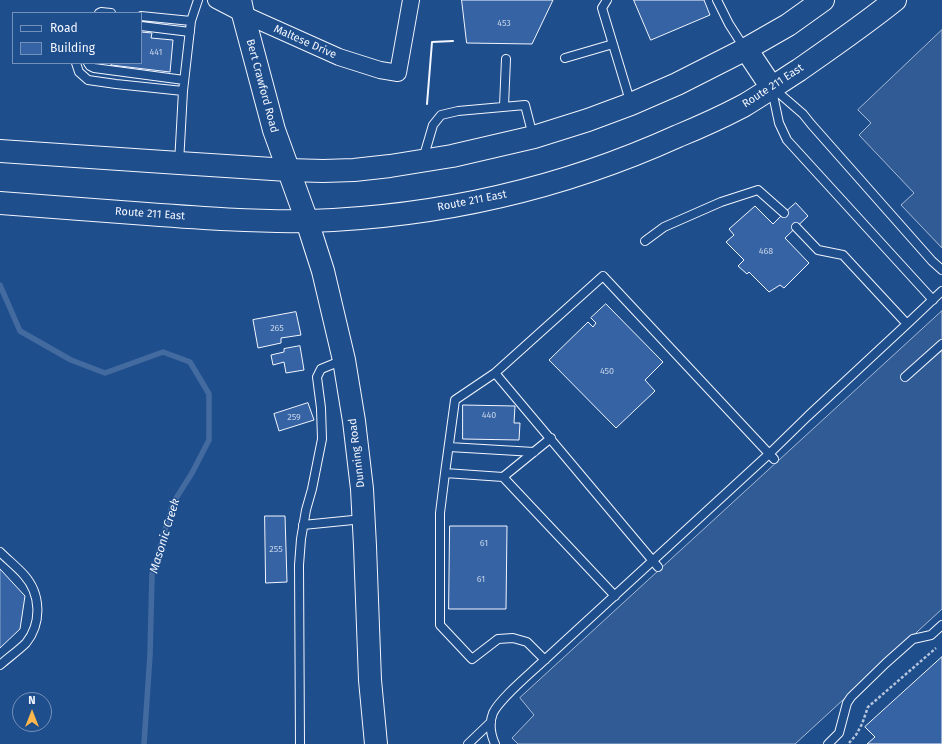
<!DOCTYPE html>
<html>
<head>
<meta charset="utf-8">
<style>
  body { margin:0 }
  #map { position:relative; width:942px; height:744px; overflow:hidden; background:#1f4e8c; font-family:"Fira Sans",sans-serif }
  canvas { display:block }
  .legend { position:absolute; left:12px; top:12px; width:130px; height:52px; box-sizing:border-box; background:#1f4e8c; border:1px solid #7391ba; margin:0; padding:5px 7px; list-style:none; font-size:12px; color:#f2f6ff }
  .legend li { display:flex; align-items:center; gap:8px; height:20px }
  .legend b { width:20px; border:1px solid #7391ba }
  .north { position:absolute; left:12px; top:692px; width:40px; height:40px; box-sizing:border-box; background:#1f4e8c; border:1px solid #7391ba; border-radius:50%; rotate:0deg; font-size:11px; font-weight:700; line-height:16px; text-align:center; color:#f2f6ff }
  .north::after { content:''; display:block; margin:auto; width:14px; height:18px; background:#ffb74d; clip-path:polygon(50% 0,100% 100%,50% 72%,0 100%) }
</style>
</head>
<body>
<div id="map">
<canvas width="942" height="744"></canvas>
<ul class="legend">
<li><b style="height:5px;background:#1f4e8c"></b>Road</li>
<li><b style="height:11px;background:#3563a3"></b>Building</li>
</ul>
<div class="north">N</div>
</div>
<script>
const ctx = document.querySelector('canvas').getContext('2d');
ctx.lineJoin = 'round';
function fill(path, color) {
  ctx.fillStyle = color;
  ctx.fill(path, 'evenodd');
}
function trace(path, color, width, dash) {
  ctx.strokeStyle = color;
  ctx.lineWidth = width;
  ctx.lineCap = dash ? 'butt' : 'round';
  ctx.setLineDash(dash || []);
  ctx.stroke(path);
}
function write(font, color, halo, rows, align = 'center') {
  ctx.font = font + ' "Fira Sans",sans-serif';
  ctx.lineWidth = 3;
  ctx.setLineDash([]);
  ctx.textBaseline = 'middle';
  ctx.strokeStyle = halo;
  ctx.fillStyle = color;
  for (const [text, x, y, turn = 0] of rows) {
    ctx.save();
    ctx.translate(x, y);
    ctx.rotate((+turn || 0) * Math.PI / 180);
    ctx.textAlign = isNaN(turn) ? turn : align;
    if (halo) ctx.strokeText(text, 0, 0);
    ctx.fillText(text, 0, 0);
    ctx.restore();
  }
}
const built = new Path2D(`
  M 942,30 L 942,248 L 901,205 L 914,193 L 859,135 L 871,123 L 858,110 Z
  M 942,311 L 942,609 L 795,744 L 518,744 L 512,738 L 534,715 L 520,698 Z`);
fill(built, '#305b95');
trace(built, '#a8bbd7', 1);
trace(new Path2D(`
  M 0,285 L 20,331 L 71,360 L 105,373 L 163,352 L 190,362 L 209,394 L 209,440 L 192,473 L 173,503 L 152,574 L 150,655 L 144,744`), '#446ba0', 5.5);
const building = new Path2D(`
  M 462,0 L 553,0 L 532,44 L 467,43 Z
  M 634,0 L 704,0 L 710,15 L 651,40 Z
  M 141,32 L 152,33 L 151,38 L 173,40 L 170,72 L 111,65 L 111,63 L 141,63 Z
  M 796,203 L 808,216 L 785,238 L 809,263 L 784,288 L 780,285 L 769,292 L 749,272 L 747,274 L 738,266 L 744,260 L 726,242 L 734,235 L 729,229 L 755,206 L 773,224 L 784,213 Z
  M 606,304 L 663,362 L 645,380 L 655,391 L 616,428 L 549,360 L 588,322 L 593,327 L 596,323 L 591,318 Z
  M 296,312 L 301,335 L 281,338 L 281,343 L 258,348 L 253,320 Z
  M 300,346 L 304,370 L 286,373 L 284,362 L 273,365 L 271,355 L 284,352 L 284,349 Z
  M 308,403 L 314,420 L 279,431 L 274,414 Z
  M 463,405 L 515,406 L 514,423 L 520,423 L 519,440 L 463,439 Z
  M 265,516 L 285,516 L 287,582 L 266,583 Z
  M 450,526 L 507,526 L 506,609 L 449,609 Z
  M 0,569 L 25,596 L 20,629 L 0,648 Z
  M 942,657 L 942,744 L 867,744 L 875,737 L 865,727 Z`);
fill(building, '#3563a3');
trace(building, '#f2f6ff', 1);
const lane = new Path2D(`
  M 607,0 L 602,8 L 631,104
  M 717,0 L 729,24 L 745,49
  M 99,13 L 101,12 L 111,13
  M 141,16 L 191,21
  M 141,26 L 190,32
  M 565,58 L 613,44
  M 76,63 L 79,72 L 88,80 L 116,84 L 183,91
  M 88,63 L 90,66 L 94,68 L 184,80
  M 773,88 L 803,114 L 811,124 L 932,261 L 942,270
  M 772,90 L 779,123 L 787,140 L 933,300
  M 504,106 L 506,59
  M 423,159 L 433,125 L 441,115 L 458,111 L 525,105 L 533,136
  M 179,163 L 183,91 L 191,21 L 198,0
  M 796,227 L 818,250 L 843,255 L 907,324
  M 645,241 L 664,227 L 721,202 L 758,190 L 784,213
  M 905,377 L 942,344
  M 449,447 L 534,452
  M 445,473 L 455,400 L 495,373
  M 503,477 L 551,438
  M 303,525 L 363,519
  M 0,552 C 8,560 17,567 24,575 C 41,594 42,623 26,643 C 19,650 8,658 0,665
  M 658,567 L 495,373 L 603,276 L 774,459
  M 545,660 L 527,642 L 513,638 L 498,639 L 472,659 L 440,625 L 440,513 L 445,473 L 503,477 L 615,596
  M 300,744 L 299,565 L 301,539 L 306,510 L 312,489 L 322,439 L 321,408 L 317,377 L 321,369 L 343,360
  M 468,744 L 491,722
  M 495,744 C 491,735 489,723 493,713 C 500,699 526,677 539,665 L 769,454 L 808,416 L 907,324 L 942,291
  M 828,744 L 839,733 L 847,703 L 851,697 L 886,663 L 913,639 L 931,635 L 942,625`);
const street = new Path2D(`
  M 216,0 L 243,14 L 339,57 L 380,70 L 398,73 L 411,0`);
const secondary = new Path2D(`
  M 240,0 L 243,14 L 274,130 L 307,221 L 323,271 L 344,360 L 354,421 L 362,489 L 365,546 L 370,680 L 376,744`);
const primary = new Path2D(`
  M 746,49 L 772,88
  M 0,151 L 179,163 L 288,170 L 323,171 L 354,170 L 390,166 L 452,156 L 534,137 L 588,120 L 631,104 L 677,84 L 746,49 L 788,25 L 823,0
  M 0,203 C 49,207 98,210 147,214 C 201,218 255,222 309,221 C 437,217 561,189 678,136 C 700,127 722,117 743,106 C 762,95 780,82 799,70 C 832,47 864,25 895,0`);
trace(lane, '#f2f6ff', 10);
trace(street, '#f2f6ff', 18);
trace(secondary, '#f2f6ff', 24);
trace(primary, '#f2f6ff', 24);
trace(new Path2D(`
  M 849,743 L 856,735 L 862,724 L 868,707 L 936,648`), '#b3c4dc', 2.5, [3, 2]);
trace(lane, '#1f4e8c', 8);
trace(street, '#1f4e8c', 16);
trace(secondary, '#1f4e8c', 22);
trace(primary, '#1f4e8c', 22);
trace(new Path2D(`
  M 427,104 L 432,42 L 453,41`), '#f2f6ff', 2);
write('9px', '#c3d1e8', null, [
  ["453",504,23],
  ["441",156,52],
  ["468",766,251],
  ["265",277,328],
  ["450",607,371],
  ["440",489,415],
  ["259",294,417],
  ["61",484,543],
  ["255",276,549],
  ["61",481,579]
]);
write('11px', '#f2f6ff', '#1f4e8c', [
  ["Maltese Drive",305,42,24],
  ["Bert Crawford Road",262,86,75],
  ["Route 211 East",773,86,-33],
  ["Route 211 East",472,201,-11],
  ["Route 211 East",150,214,4],
  ["Dunning Road",357,453,-97]
]);
write('italic 12px', '#f2f6ff', '#1f4e8c', [
  ["Masonic Creek",165,536,-73]
]);
</script>
</body>
</html>
